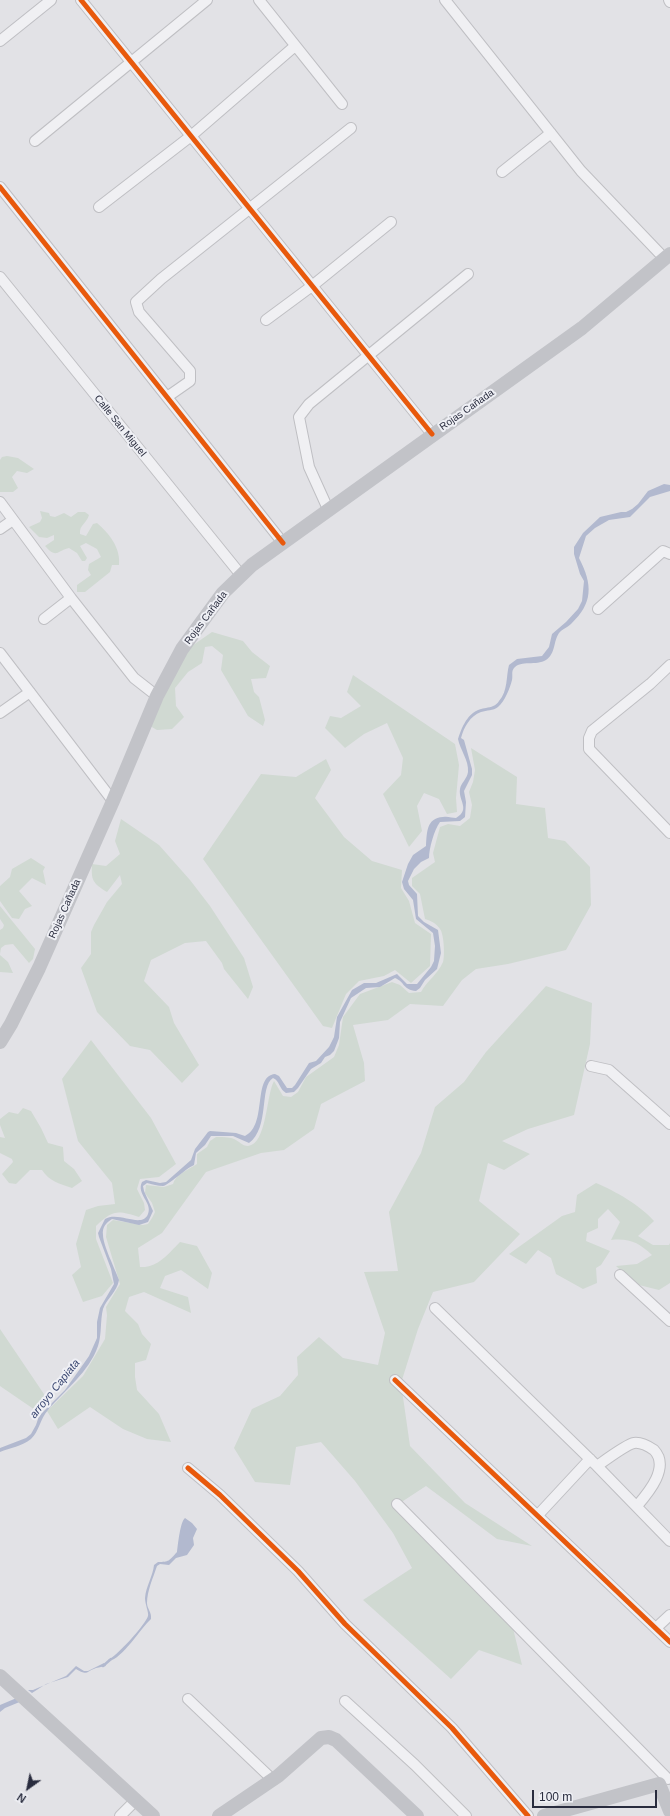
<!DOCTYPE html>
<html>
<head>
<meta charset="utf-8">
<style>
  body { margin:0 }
  #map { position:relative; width:670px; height:1816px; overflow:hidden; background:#e2e2e6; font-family:Arial,sans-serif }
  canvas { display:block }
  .north { position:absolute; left:8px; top:1768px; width:40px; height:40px; -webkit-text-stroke:3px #eff0f5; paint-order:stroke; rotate:213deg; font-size:11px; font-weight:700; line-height:16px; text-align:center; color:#292c3e }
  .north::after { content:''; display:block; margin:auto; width:14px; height:18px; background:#292c3e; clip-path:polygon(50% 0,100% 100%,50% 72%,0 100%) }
  .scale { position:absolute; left:532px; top:1790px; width:125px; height:18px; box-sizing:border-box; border:2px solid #292c3e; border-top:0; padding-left:5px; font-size:12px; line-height:14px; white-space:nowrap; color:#292c3e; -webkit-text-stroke:3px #eff0f5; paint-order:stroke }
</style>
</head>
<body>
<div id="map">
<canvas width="670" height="1816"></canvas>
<div class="north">N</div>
<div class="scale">100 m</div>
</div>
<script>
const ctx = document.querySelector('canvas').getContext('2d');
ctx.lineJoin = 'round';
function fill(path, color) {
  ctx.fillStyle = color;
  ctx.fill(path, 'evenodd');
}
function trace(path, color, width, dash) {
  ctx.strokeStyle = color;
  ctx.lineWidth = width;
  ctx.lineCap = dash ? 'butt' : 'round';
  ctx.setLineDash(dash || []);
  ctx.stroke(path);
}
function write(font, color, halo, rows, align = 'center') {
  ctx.font = font + ' Arial,sans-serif';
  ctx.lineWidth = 4;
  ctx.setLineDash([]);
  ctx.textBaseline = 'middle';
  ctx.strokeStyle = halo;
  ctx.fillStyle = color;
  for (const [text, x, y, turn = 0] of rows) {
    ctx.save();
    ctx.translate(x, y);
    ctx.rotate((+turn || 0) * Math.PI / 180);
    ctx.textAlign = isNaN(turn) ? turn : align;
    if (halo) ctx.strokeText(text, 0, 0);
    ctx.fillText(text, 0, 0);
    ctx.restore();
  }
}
fill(new Path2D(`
  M 7,456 L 18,458 L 34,469 L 27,473 L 17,471 L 12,477 L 18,488 L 13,492 L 0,492 L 0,460 L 2,457 Z
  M 40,511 L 49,513 L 50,516 L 55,517 L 64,513 L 71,517 L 78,512 L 85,512 L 89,515 C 87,523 79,525 80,534 L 86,536 L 93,524 L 97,523 C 109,533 121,548 119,565 L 112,565 L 110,572 L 85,592 L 77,592 L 77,585 L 91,575 L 88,570 L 89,564 L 101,557 L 97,549 L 86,543 L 80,546 L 87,558 L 85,561 L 82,561 L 77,553 L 69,548 C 56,551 57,559 45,546 L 54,540 L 54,535 L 47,538 L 39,537 L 29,527 L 40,522 L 42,518 Z
  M 212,632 L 243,641 L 252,652 L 270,666 L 266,678 L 251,679 L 254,692 L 259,697 L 265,720 L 263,726 L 248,716 L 221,670 L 223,655 L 212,646 L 205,647 L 202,663 L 188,672 L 175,688 L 176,706 L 184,717 L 172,729 L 157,730 L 150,726 L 186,650 Z
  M 353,675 L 455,744 L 459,765 L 456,798 L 457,812 L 447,814 L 439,799 L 424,793 L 417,806 L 422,831 L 409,847 L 383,794 L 401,775 L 403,758 L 387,723 L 364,734 L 345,748 L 325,728 L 330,716 L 341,718 L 361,706 L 347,692 Z
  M 471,748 L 517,777 L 516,804 L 545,808 L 548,838 L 565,841 L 590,867 L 591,905 L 566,950 L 508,964 L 476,969 L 462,980 L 443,1006 L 410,1004 L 388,1020 L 353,1025 L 364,1063 L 365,1081 L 321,1104 L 314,1129 L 284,1150 L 261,1153 L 206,1172 L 162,1233 L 138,1248 L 140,1267 C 158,1268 168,1254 180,1242 L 197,1246 L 212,1273 L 208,1289 L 181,1270 L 165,1276 L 160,1288 L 188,1297 L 191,1313 L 144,1292 L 129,1297 L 125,1311 L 138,1324 L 142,1334 L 151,1344 L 146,1360 L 135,1363 L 135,1377 L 137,1390 L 159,1414 L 171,1442 L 147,1439 L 123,1429 L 90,1407 L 58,1429 L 47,1411 L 83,1376 L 105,1339 L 107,1315 L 106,1307 L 120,1284 L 106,1237 L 107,1225 L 113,1220 L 143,1225 L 148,1224 L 152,1218 L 155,1212 L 152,1203 L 145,1193 L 146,1185 L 164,1187 L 173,1184 C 175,1175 189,1169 197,1164 L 197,1154 L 207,1147 L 210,1141 L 216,1137 C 221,1137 229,1137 234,1139 C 239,1141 242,1146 248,1146 C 267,1144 266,1095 274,1081 L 283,1096 L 291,1097 L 298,1092 L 306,1077 L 334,1057 L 339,1045 L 343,1017 L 360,994 L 392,982 L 400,985 L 409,993 L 421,992 C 427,981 438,974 443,962 C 445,956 444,934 440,929 C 436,923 431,921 425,919 L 420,894 L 412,886 L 412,878 L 435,862 L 433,853 L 440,827 L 448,824 L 460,826 L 470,818 L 472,805 L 469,792 L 473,782 L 475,770 Z
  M 326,759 L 331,770 L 315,798 L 344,837 L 372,861 L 402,870 L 401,888 L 409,901 L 415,923 L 431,934 L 430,966 L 411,983 L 395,970 L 384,976 L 359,981 L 346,994 L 332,1028 L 323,1026 L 203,859 L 261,774 L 296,777 Z
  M 121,819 L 159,845 L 190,880 L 210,906 L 244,958 L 253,987 L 248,999 L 224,969 L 222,963 L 206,941 L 185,943 L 151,960 L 144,981 L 169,1007 L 174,1023 L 199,1065 L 182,1083 L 150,1050 L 130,1046 L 97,1012 L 81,968 L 91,954 L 91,932 L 94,925 L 107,902 L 122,884 L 120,875 L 107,892 C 93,883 91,881 92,864 L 106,866 L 120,854 L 115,841 Z
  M 31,858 L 45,867 L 43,871 L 46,885 L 32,878 L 19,891 L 32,906 L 25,909 L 19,919 L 12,918 L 0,901 L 0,886 L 10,877 L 12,869 Z
  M 0,906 L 35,949 L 33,959 L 29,963 L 13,944 L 5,945 L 1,948 L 0,954 L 0,930 L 3,928 L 4,925 L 0,919 Z
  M 0,955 L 8,962 L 13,973 L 0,972 Z
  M 546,986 L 592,1003 L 590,1044 L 574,1115 L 528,1129 L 502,1141 L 530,1154 L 504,1170 L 488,1163 L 479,1201 L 520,1234 L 474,1282 L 433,1292 L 418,1329 L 401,1383 L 410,1446 L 465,1503 L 532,1546 L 497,1539 L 426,1486 L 400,1503 L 509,1612 L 522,1665 L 479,1650 L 451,1679 L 363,1600 L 412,1568 L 393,1533 L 355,1481 L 321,1442 L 296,1447 L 290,1485 L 255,1482 L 234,1448 L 252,1409 L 280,1396 L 298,1375 L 297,1357 L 319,1337 L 343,1358 L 378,1365 L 385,1333 L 364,1272 L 398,1271 L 389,1212 L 421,1153 L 435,1107 L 464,1082 L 486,1052 Z
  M 91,1040 L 151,1118 L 176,1164 L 159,1177 L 140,1179 L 137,1189 L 144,1203 L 145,1210 L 139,1217 C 117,1210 113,1210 96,1226 L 96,1239 L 113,1283 L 102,1296 L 83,1302 L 72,1275 L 81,1267 L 76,1244 L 86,1210 L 98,1206 L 115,1204 L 112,1183 L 78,1141 L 62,1079 Z
  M 23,1108 L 31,1111 L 41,1128 L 48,1143 L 63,1147 L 64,1161 L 74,1169 L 82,1181 L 72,1188 C 60,1184 49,1181 42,1170 L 30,1170 L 16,1184 L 9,1183 L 2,1174 L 13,1162 L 12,1159 L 0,1153 L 0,1137 L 5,1138 L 0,1125 L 0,1119 L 9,1112 L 18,1114 Z
  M 596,1183 C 615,1191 640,1205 654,1221 L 638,1236 L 653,1245 L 669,1245 L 670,1243 L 670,1283 L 659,1290 L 635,1284 L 616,1266 L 637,1264 L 652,1255 C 639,1243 630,1238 611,1240 L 620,1222 L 608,1209 L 598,1219 L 598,1228 L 587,1233 L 586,1241 L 610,1251 L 601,1265 L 596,1268 L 597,1283 L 583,1289 L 556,1274 L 551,1258 L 538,1250 L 526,1264 L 509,1254 L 562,1216 L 575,1212 L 577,1195 Z
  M 0,1329 L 48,1400 L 38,1412 L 0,1386 Z`), '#d0d9d2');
fill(new Path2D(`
  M 664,484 L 670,485 L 670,491 L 650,497 L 630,517 L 609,520 L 595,528 L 586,536 L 579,558 C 593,585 593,603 571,624 C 567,628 562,629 559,633 C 553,642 556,653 546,660 C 536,666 521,660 514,668 C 511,672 513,675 512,680 C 510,688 505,701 498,707 C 493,711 487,710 481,712 C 470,716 464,727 461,738 L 464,740 L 472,769 L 472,775 L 464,791 L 466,802 L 465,817 L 460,821 L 440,822 C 434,830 429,849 429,858 L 421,862 L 414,869 L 408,881 L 409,885 L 417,894 L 418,916 L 424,922 L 438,930 L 441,953 L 437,969 L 425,980 L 420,988 L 416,991 C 403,990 405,982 395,978 L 380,987 L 366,988 L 351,998 L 340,1022 L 339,1038 L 334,1051 L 330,1055 L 325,1057 L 321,1063 L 311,1069 L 298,1088 L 294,1092 L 286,1093 C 279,1089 280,1081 273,1078 C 259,1086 270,1128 249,1143 L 233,1136 L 211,1136 L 205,1145 L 196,1153 L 194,1165 C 185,1169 169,1185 163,1186 C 158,1186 152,1184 147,1183 L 143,1186 L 144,1191 L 153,1211 L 148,1222 L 139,1225 L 112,1219 C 106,1223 102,1227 103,1235 C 103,1245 115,1269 119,1280 C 117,1292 107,1298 103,1309 C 100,1321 102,1334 98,1346 C 89,1372 65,1390 48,1410 C 40,1419 39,1432 31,1439 C 22,1446 10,1448 0,1452 L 0,1448 L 26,1438 L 31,1434 L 36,1425 L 39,1416 L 65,1390 L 82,1366 L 89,1356 L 97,1338 L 97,1322 L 100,1308 L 114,1284 L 111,1269 L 99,1237 L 98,1233 L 105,1219 C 119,1211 142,1229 148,1214 C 153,1203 136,1194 142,1182 L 146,1180 L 160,1183 L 166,1182 L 191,1160 L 195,1149 L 208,1132 L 210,1131 L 236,1133 L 245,1136 C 268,1125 252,1076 275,1074 L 279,1076 L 287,1088 L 292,1088 L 295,1085 L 309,1063 L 316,1061 L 329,1047 L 334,1037 L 337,1017 L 352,990 L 364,983 L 376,983 L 397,974 L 407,984 L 417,984 L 431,967 L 434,961 L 435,946 L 433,933 L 416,919 L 413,900 L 404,889 L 402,882 L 408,864 L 413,855 L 426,846 C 427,833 426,818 443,817 C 448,816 452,818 456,818 C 471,809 458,801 460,789 C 461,783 467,779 468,772 C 469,760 460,750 458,739 C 463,724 469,710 486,708 C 491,707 496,706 499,701 C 508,691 506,676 509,665 L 517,659 L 542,656 L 549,647 L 552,634 L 566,622 L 578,609 L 582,601 L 584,581 L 580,574 L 574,554 L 574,547 L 583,533 L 600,517 L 621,512 L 626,512 L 632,509 L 638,504 L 648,491 Z
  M 185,1518 L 192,1523 L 197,1529 L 193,1538 L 194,1545 L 187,1555 L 176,1558 L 169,1565 L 160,1564 L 157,1566 C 153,1578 147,1591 147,1603 C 147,1609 152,1612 151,1619 C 141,1628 122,1659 109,1661 L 108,1660 C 116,1657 146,1624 148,1616 C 149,1613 145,1604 145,1598 C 146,1586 153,1576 154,1565 L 158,1562 C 169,1562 169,1561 177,1552 C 178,1545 180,1522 185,1518 Z
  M 104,1663 L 106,1666 C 102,1667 100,1667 96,1668 C 85,1672 88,1676 76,1669 L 68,1677 L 46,1684 L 32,1693 L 28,1690 L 33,1690 L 66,1676 L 76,1666 L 84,1671 L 88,1671 Z
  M 19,1697 L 22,1701 L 5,1708 L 0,1712 L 0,1705 Z`), '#b2b9cf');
trace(new Path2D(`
  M 103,1666 L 111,1659`), '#b2b9cf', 2.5);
const street = new Path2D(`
  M 81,0 L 432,434
  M 259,0 L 342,104
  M 445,0 L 581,171 L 665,259
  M 669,0 L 670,2
  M 0,41 L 51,0
  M 35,141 L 207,0
  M 502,172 L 551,133
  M 0,187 L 283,543
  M 99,207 L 191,136 L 295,46
  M 0,277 L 241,575
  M 266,320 L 312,286 L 391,222
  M 167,397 L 190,381 L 190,371 L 139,312 L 136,302 L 161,279 L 351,128
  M 0,502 L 71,598 L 134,678 L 157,696
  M 328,509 L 309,467 L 299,417 L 309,404 L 468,274
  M 0,529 L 13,520
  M 598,609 L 663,551 L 670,554
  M 44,619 L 71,598
  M 0,653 L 113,801
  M 670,665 L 650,684 L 592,731 L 589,738 L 589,749 L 670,833
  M 0,713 L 30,692
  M 591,1066 L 609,1070 L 670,1124
  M 620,1275 L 670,1321
  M 435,1308 L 597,1466 L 670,1541
  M 395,1380 L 670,1642
  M 597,1466 C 604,1461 627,1444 634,1443 C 641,1442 648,1446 654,1450 C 670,1467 649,1492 637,1506
  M 188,1468 L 220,1495 L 298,1571 L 345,1624 L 452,1728 L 528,1816
  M 397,1504 L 668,1779
  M 538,1515 L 590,1459
  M 656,1628 L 670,1615
  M 188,1699 L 273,1780
  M 345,1701 L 415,1765 L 466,1816
  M 120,1816 L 136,1800`);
trace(street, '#bfbfc3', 12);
trace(street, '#f0f0f3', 10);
trace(new Path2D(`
  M 0,1042 L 11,1024 L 39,968 L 113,801 L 157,696 L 182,649 L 201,623 L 223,593 L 252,565 L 582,328 L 670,254
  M 0,1676 L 153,1816
  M 219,1816 L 278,1776 L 321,1738 L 329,1737 L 336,1740 L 417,1816
  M 544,1816 L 659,1784 L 670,1811`), '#c2c3c8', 14);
trace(new Path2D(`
  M 81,0 L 432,434
  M 0,187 L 283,543
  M 395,1380 L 670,1642
  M 188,1468 L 220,1495 L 298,1571 L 345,1624 L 452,1728 L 528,1816`), '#e8590c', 5);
write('10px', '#292c3e', '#eff0f5', [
  ["Rojas Cañada",467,410,-35],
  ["Calle San Miguel",120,426,51],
  ["Rojas Cañada",206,618,-53],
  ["Rojas Cañada",65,909,-66]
]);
write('italic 11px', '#36436f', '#eff0f5', [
  ["arroyo Capiata",55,1389,-51]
]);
</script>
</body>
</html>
